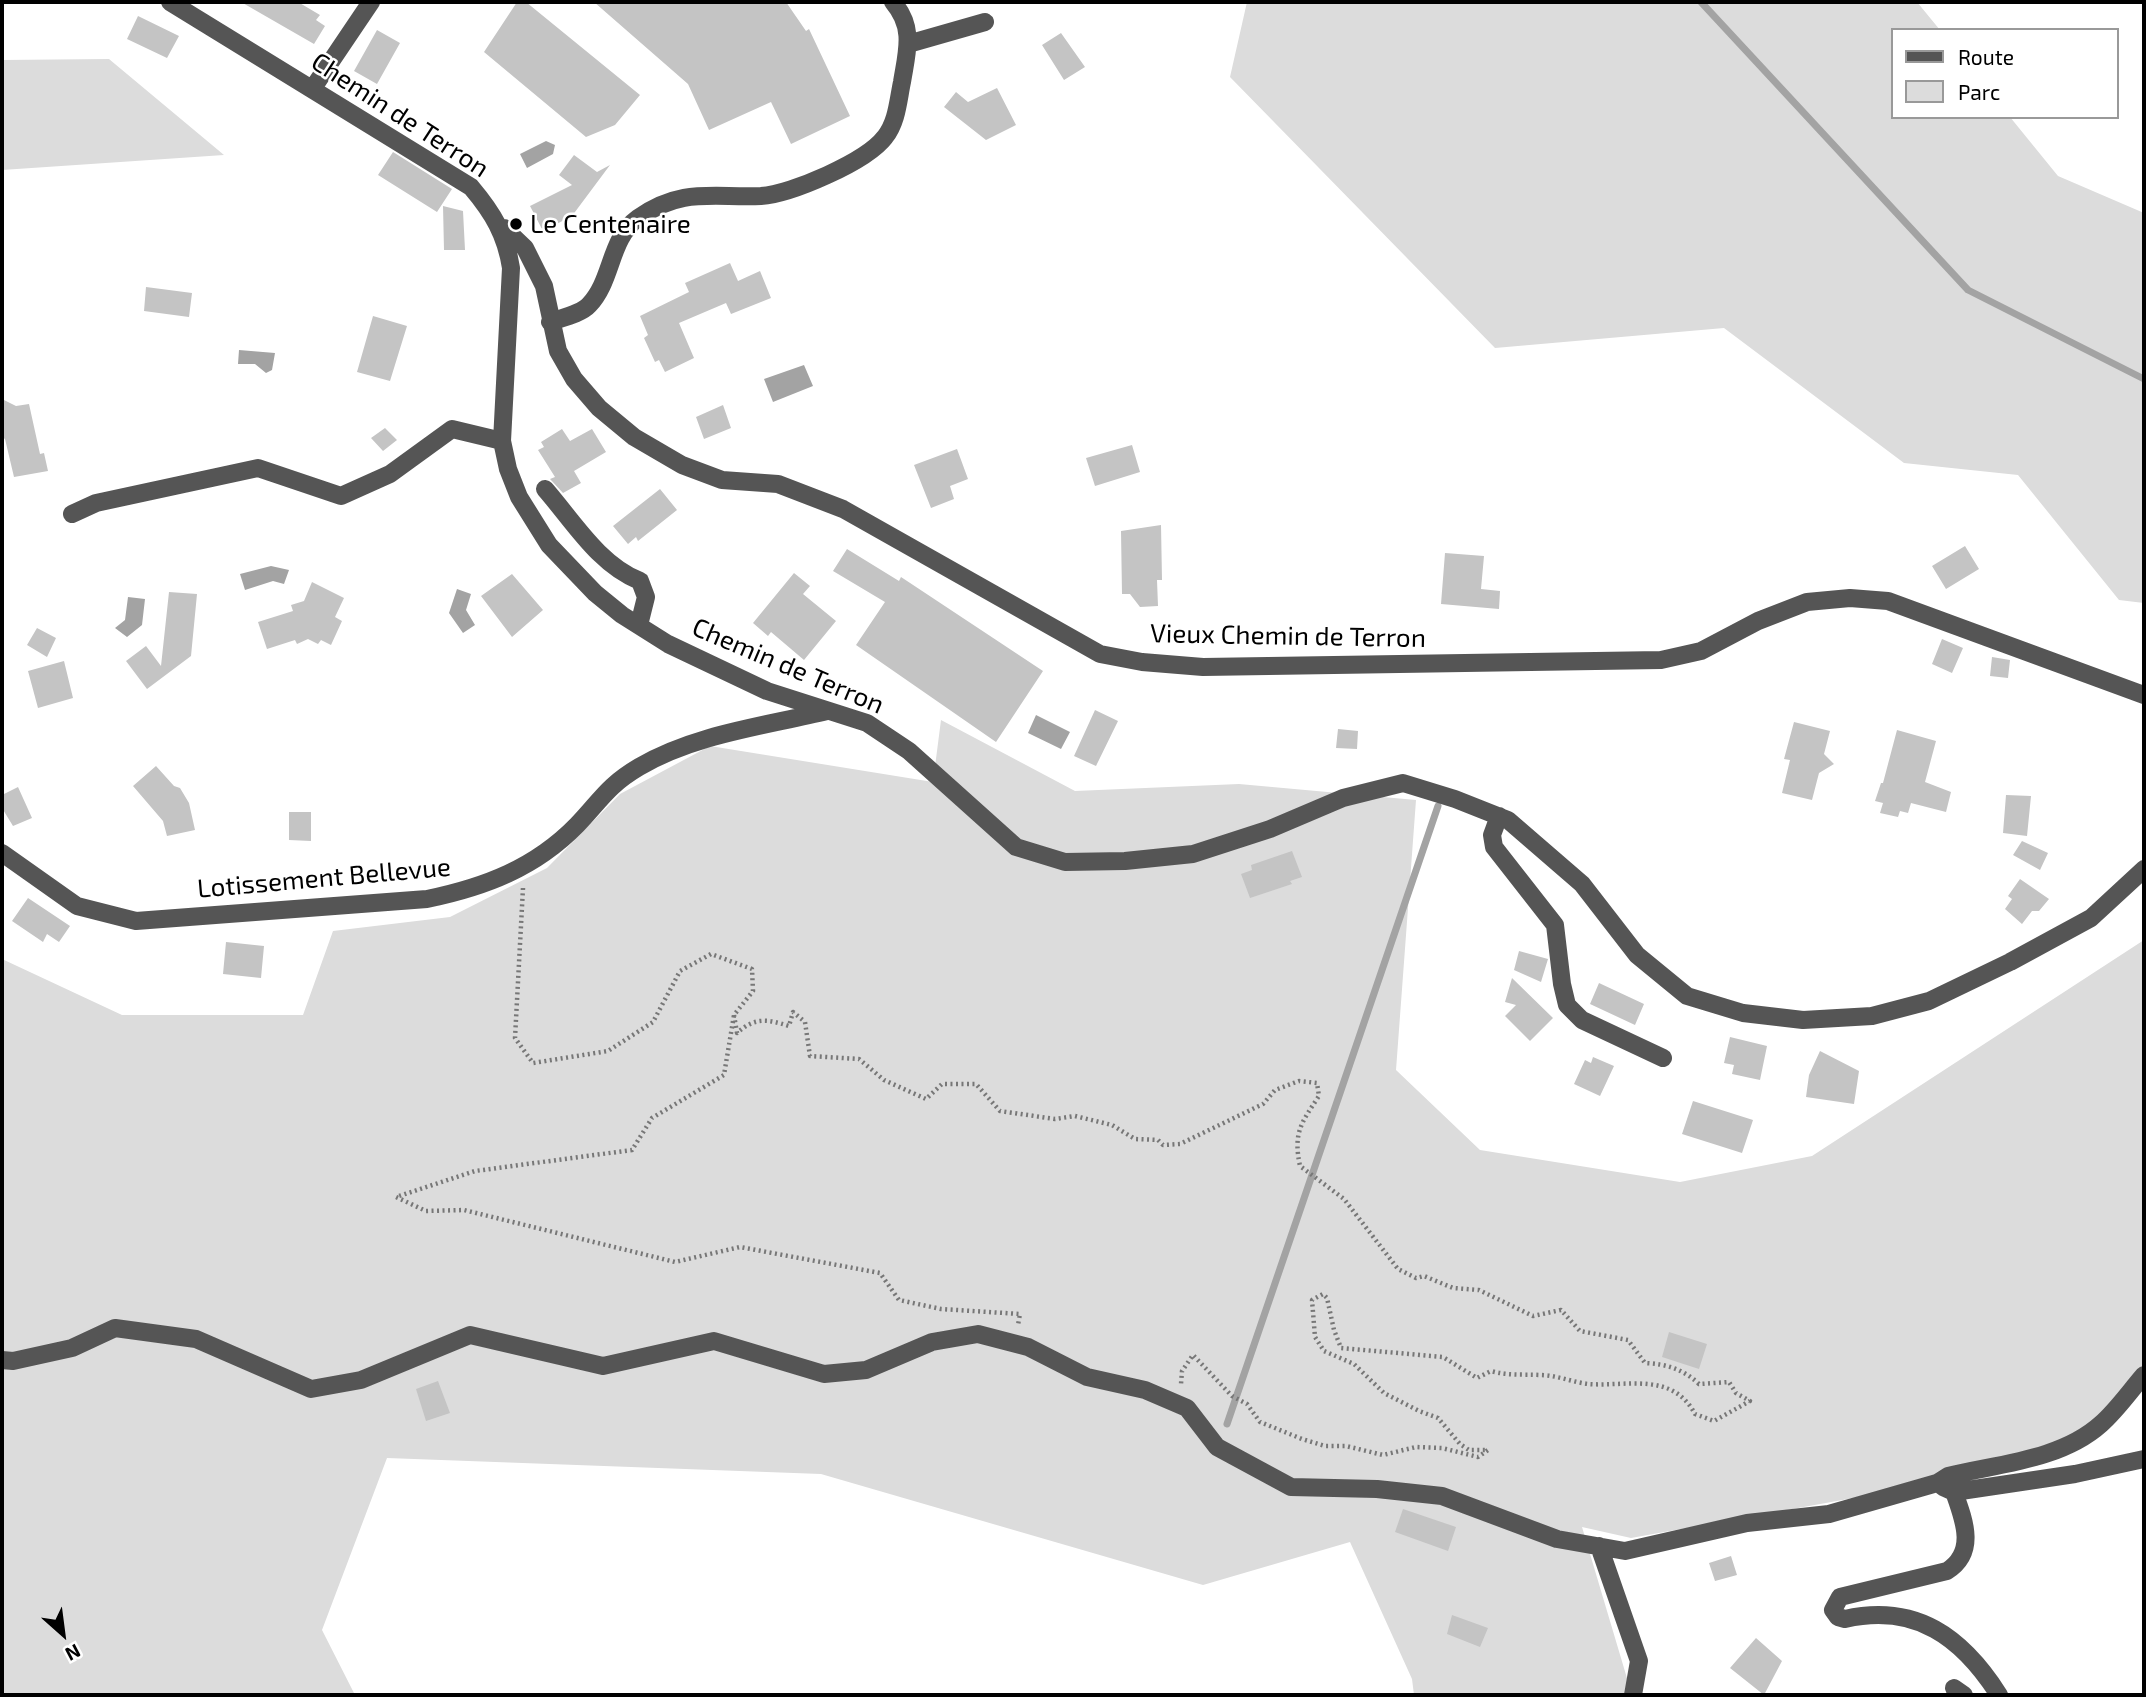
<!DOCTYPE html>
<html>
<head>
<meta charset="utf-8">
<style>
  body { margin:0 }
  #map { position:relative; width:2146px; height:1697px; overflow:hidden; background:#fff; font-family:"Exo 2",sans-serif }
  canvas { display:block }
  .frame { position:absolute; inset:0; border:4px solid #000; pointer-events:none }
  .legend { position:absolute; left:1891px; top:28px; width:228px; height:91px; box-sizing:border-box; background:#fff; border:2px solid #999; margin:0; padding:9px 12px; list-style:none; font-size:21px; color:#000 }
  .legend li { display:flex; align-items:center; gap:14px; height:35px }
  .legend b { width:35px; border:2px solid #999 }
  .north { position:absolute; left:28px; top:1599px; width:70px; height:70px; -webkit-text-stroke:5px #fff; paint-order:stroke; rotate:152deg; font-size:19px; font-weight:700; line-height:28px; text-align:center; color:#000 }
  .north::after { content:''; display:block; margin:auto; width:24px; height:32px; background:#000; clip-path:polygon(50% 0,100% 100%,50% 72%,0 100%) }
</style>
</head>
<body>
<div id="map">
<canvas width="2146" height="1697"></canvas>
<div class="frame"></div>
<ul class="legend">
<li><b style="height:9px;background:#555"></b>Route</li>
<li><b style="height:19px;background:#dcdcdc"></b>Parc</li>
</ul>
<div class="north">N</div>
</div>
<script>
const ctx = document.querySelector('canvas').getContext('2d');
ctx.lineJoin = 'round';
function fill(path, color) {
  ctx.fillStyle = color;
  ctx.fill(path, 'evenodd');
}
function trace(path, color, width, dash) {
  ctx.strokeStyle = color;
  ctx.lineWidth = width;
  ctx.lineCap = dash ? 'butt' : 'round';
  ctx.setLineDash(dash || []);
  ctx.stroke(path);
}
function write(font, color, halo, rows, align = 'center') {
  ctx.font = font + ' "Exo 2",sans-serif';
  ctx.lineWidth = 5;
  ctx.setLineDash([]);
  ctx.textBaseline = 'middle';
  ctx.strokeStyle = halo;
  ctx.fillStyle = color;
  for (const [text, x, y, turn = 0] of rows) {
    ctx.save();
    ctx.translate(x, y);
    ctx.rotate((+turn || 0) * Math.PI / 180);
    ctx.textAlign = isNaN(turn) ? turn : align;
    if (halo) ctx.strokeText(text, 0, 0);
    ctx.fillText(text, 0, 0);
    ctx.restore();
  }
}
fill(new Path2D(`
  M 1247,2 L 1917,2 L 1940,30 L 1892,30 L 1892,117 L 2010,117 L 2058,176 L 2144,213 L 2144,603 L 2119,600 L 2018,475 L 1904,463 L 1724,328 L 1495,348 L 1230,77 Z
  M 109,59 L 224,155 L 2,170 L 2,60 Z
  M 941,720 L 1075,791 L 1239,784 L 1416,800 L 1396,1070 L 1480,1150 L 1680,1182 L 1812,1156 L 2144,940 L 2144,1386 L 2105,1429 L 1937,1483 L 1631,1538 L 1582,1527 L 1632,1695 L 1414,1695 L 1412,1679 L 1350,1542 L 1203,1585 L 821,1474 L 387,1458 L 322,1630 L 355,1695 L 2,1695 L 2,959 L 122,1015 L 303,1015 L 333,931 L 450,917 L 547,868 L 620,794 L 710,746 L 933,782 Z`), '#dcdcdc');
fill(new Path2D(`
  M 546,141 L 555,145 L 553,154 L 527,168 L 520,154 Z
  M 239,350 L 275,353 L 272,370 L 266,373 L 255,364 L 238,364 Z
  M 804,365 L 813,386 L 773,402 L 764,379 Z
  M 271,566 L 289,570 L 284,584 L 273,581 L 245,590 L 240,574 Z
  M 457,589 L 471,594 L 466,610 L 475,625 L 463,633 L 449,613 Z
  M 128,597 L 145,599 L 142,625 L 127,637 L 115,628 L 125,620 Z
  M 1036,715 L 1070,732 L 1061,749 L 1028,733 Z`), '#a3a3a3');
trace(new Path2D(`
  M 1701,2 L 1968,290 L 2144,379
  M 1227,1424 L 1438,806`), '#a3a3a3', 7);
fill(new Path2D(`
  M 241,2 L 298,2 L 320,15 L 316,20 L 325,26 L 314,44 Z
  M 517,2 L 526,2 L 640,95 L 615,125 L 586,137 L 484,52 Z
  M 594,2 L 786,2 L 806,31 L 809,29 L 850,116 L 791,144 L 771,102 L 709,130 L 688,84 Z
  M 138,16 L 179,36 L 167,58 L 127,39 Z
  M 377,30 L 400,43 L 377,84 L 354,71 Z
  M 1061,33 L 1085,67 L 1064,80 L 1042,45 Z
  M 997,88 L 1016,125 L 986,140 L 944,107 L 956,92 L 968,102 Z
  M 393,152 L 452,189 L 437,212 L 378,175 Z
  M 574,155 L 597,172 L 610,165 L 572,216 L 543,231 L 530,206 L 572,185 L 559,175 Z
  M 443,206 L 463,211 L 465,250 L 444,250 Z
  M 730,263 L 738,281 L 760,271 L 771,298 L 731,314 L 726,303 L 679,323 L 694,358 L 665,372 L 659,360 L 655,362 L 644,338 L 648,335 L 640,316 L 689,292 L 685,283 Z
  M 146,287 L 192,293 L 189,317 L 144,311 Z
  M 373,316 L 407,326 L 390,381 L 357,372 Z
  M 2,399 L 16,406 L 29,404 L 40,454 L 44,453 L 48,471 L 14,477 L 5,439 L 2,437 Z
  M 723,405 L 731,428 L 704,439 L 696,417 Z
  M 385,428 L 397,440 L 383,451 L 371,438 Z
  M 562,429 L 570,441 L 592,429 L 606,452 L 574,471 L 581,483 L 563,493 L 550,479 L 555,477 L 538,450 L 544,447 L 541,442 Z
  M 1132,445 L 1140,472 L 1095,486 L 1086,458 Z
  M 957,449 L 968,479 L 950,486 L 954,499 L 931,508 L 914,465 Z
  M 660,489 L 677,510 L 638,541 L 636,537 L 628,544 L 613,526 Z
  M 1161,525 L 1162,580 L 1157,580 L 1158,606 L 1140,607 L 1130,594 L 1122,594 L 1121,531 Z
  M 1965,546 L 1979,569 L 1946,589 L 1932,566 Z
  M 847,549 L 899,581 L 901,577 L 1043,671 L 996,742 L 856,645 L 885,602 L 833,571 Z
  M 1445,553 L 1484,556 L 1481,589 L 1500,591 L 1499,609 L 1441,604 Z
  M 794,573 L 810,586 L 803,594 L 836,621 L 804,660 L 771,632 L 768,636 L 753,623 Z
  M 512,574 L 543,610 L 512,637 L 481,596 Z
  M 312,582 L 344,598 L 335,617 L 342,621 L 331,645 L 321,640 L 318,644 L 308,639 L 297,644 L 295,640 L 267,649 L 258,622 L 293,611 L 291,605 L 304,601 Z
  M 169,592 L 197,594 L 191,656 L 147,689 L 126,661 L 146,646 L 161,666 Z
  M 37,628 L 56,638 L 47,657 L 27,645 Z
  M 1942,639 L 1963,648 L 1952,673 L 1932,664 Z
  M 1992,657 L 2010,660 L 2008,678 L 1990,676 Z
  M 64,661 L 73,698 L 38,708 L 28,671 Z
  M 1095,710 L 1118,721 L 1096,766 L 1074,756 Z
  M 1794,722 L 1830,731 L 1824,754 L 1834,764 L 1819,773 L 1812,800 L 1782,793 L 1790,760 L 1784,759 Z
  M 1338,729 L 1358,731 L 1357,749 L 1336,748 Z
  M 1897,730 L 1936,741 L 1925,782 L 1951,792 L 1946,812 L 1911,803 L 1908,813 L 1900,811 L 1898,817 L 1880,813 L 1883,803 L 1875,801 L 1881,783 L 1883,783 Z
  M 156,766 L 174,786 L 180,788 L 189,803 L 195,830 L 167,836 L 163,821 L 133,786 Z
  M 18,787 L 32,818 L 13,826 L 2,808 L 2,795 Z
  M 2006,795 L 2031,796 L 2027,836 L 2003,833 Z
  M 289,812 L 311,812 L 311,841 L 289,840 Z
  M 2022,841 L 2048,853 L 2040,870 L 2013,855 Z
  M 1292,851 L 1302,877 L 1290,881 L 1292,884 L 1250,898 L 1241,874 L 1252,870 L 1251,865 Z
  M 2020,879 L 2049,899 L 2039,911 L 2032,911 L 2022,924 L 2005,909 L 2012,899 L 2008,896 Z
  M 28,898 L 70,926 L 59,942 L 47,934 L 43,942 L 12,921 Z
  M 226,942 L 264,946 L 261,978 L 223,974 Z
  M 1519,951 L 1548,959 L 1541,982 L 1514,970 Z
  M 1512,978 L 1553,1018 L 1530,1041 L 1505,1016 L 1516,1005 L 1505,1002 Z
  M 1599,983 L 1644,1004 L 1635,1025 L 1590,1004 Z
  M 1730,1037 L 1767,1046 L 1760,1080 L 1732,1074 L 1734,1065 L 1724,1063 Z
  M 1820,1051 L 1859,1071 L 1854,1104 L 1806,1097 L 1809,1075 Z
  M 1593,1057 L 1614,1066 L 1600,1096 L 1574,1084 L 1585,1060 L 1591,1063 Z
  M 1693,1101 L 1753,1120 L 1742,1153 L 1682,1134 Z
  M 1669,1332 L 1707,1344 L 1699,1369 L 1662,1357 Z
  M 438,1381 L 450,1413 L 426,1421 L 416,1389 Z
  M 1403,1509 L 1456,1527 L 1448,1551 L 1395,1532 Z
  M 1731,1556 L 1737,1575 L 1715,1581 L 1709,1563 Z
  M 1452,1615 L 1488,1628 L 1480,1647 L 1447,1634 Z
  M 1756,1638 L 1782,1661 L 1764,1695 L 1730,1668 Z`), '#c4c4c4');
trace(new Path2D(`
  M 523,888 L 515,1038 L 533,1063 L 608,1051 L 653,1022 L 680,971 L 711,954 L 752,969 L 753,991 L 734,1015 L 724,1075 L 652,1118 L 632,1150 L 475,1171 L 396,1197 L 426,1211 L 464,1210 L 675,1262 L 740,1247 L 880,1273 L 899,1300 L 941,1309 L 1020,1314 L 1018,1325
  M 734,1015 L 737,1033 C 755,1017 767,1019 789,1026 L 793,1012 L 805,1022 L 810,1056 L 859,1059 L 884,1080 L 926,1099 L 942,1084 L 976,1084 L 1000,1111 L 1055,1119 L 1075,1116 L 1112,1125 L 1135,1139 L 1158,1140 L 1163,1145 L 1180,1144 L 1263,1104 L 1275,1090 L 1299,1081 L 1317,1083 L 1319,1096 C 1301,1123 1293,1133 1300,1166 L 1344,1199 L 1398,1269 L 1416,1278 L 1424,1276 L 1453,1288 L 1479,1290 L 1533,1316 L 1561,1310 L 1580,1331 L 1628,1340 L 1645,1363 C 1666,1364 1683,1369 1699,1384 L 1729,1382 L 1736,1393 L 1750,1401 L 1714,1421 L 1695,1414 C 1672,1371 1627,1387 1588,1384 C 1572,1382 1556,1375 1540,1375 C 1522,1374 1509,1376 1491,1371 L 1477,1378 L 1443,1357 L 1341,1348 L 1334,1330 L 1327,1298 L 1323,1294 L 1312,1300 L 1315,1337 L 1324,1351 L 1354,1364 L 1384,1393 L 1419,1411 L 1438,1418 L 1460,1444 L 1469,1450 L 1488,1450 L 1478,1457 L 1442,1448 L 1416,1447 L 1383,1455 L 1346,1446 L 1325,1446 L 1302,1439 L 1260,1422 L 1247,1404 L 1232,1396 L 1193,1355 L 1182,1371 L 1181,1384`), '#777', 4.5, [2, 3.5]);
trace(new Path2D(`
  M 170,2 L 471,187 C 493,213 506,235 511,268 L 502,441 L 508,469 L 519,497 L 549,545 L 595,593 L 622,615 L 668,644 L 767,691 L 867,723 L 909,751 L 1016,847 L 1065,862 L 1125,861 L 1193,854 L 1270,829 L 1343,798 L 1403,783 L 1455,799 L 1508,820 L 1582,884 L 1637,955 L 1687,996 L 1743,1013 L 1803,1020 L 1872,1016 L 1929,1001 L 2010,962 L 2091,918 L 2144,869
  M 908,44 L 985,22
  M 313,88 L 371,2
  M 504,228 L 525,248 L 544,286 L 558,351 L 574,379 L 599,408 L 634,437 L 682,465 L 722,480 L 778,484 L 843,509 L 1100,654 L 1142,662 L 1203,667 L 1661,660 L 1701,651 L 1758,621 L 1807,602 L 1850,598 L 1888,601 L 2144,695
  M 550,322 C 561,318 581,314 589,305 C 613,280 609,239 638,218 C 682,187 713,198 761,196 C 791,194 866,162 885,137 C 897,122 898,101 902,82 C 907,51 915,28 893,2
  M 545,489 C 573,521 599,565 640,581 L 646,597 L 639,625
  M 72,514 L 96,503 L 258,468 L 341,496 L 390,474 L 452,429 L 502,441
  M 1499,816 L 1492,835 L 1494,847 L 1555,925 L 1562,984 L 1567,1005 L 1582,1020 L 1663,1058
  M 2,853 L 77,906 L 136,921 L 427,899 C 485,887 535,868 577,825 C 601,800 607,786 639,767 C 695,734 765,726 827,711
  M 2,1360 L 13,1361 L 72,1348 L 115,1328 L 196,1339 L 311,1389 L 361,1380 L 470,1335 L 603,1366 L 714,1341 L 824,1374 L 866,1370 L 932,1342 L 978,1334 L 1028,1347 L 1087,1377 L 1145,1390 L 1187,1408 L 1217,1447 L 1291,1487 L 1377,1489 L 1442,1496 L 1557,1539 L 1625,1551 L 1747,1523 L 1829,1514 L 1937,1483 L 1948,1476 C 1998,1464 2061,1460 2101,1424 C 2117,1410 2130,1391 2144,1375
  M 1943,1487 L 1954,1492 L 2075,1474 L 2144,1459
  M 1954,1492 C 1964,1520 1977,1552 1947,1571 L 1840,1597 L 1833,1610 L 1838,1617 L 1845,1619 C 1916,1603 1962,1637 1999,1695
  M 1599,1546 L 1639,1661 L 1633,1695
  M 1954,1688 L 1964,1695`), '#555', 18);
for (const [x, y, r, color] of [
  [516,224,7,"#000"]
]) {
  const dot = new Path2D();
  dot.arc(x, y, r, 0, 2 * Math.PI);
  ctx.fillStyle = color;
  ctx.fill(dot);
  trace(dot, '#fff', 2.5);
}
write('26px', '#000', '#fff', [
  ["Chemin de Terron",400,115,33],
  ["Vieux Chemin de Terron",1288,636,1],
  ["Chemin de Terron",788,666,23],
  ["Lotissement Bellevue",324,878,-5]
]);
write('26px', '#000', '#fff', [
  ["Le Centenaire",530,224]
], 'left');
</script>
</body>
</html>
